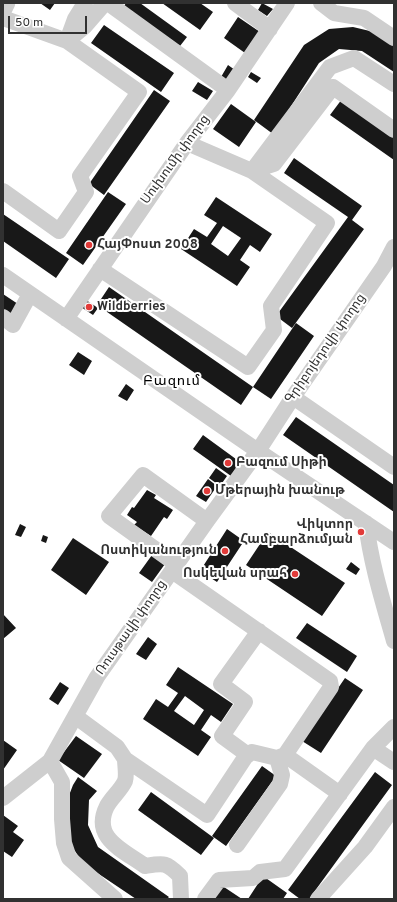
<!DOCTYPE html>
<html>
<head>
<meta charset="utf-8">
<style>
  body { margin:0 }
  #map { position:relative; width:397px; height:902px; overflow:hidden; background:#fff; font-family:Overpass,sans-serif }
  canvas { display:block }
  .frame { position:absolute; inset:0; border:4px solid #313131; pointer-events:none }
  .scale { position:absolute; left:8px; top:16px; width:79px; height:18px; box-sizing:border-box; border:2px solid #313131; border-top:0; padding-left:5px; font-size:12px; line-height:14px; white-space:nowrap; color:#313131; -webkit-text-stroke:3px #fff; paint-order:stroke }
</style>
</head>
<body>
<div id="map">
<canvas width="397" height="902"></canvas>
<div class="frame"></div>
<div class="scale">50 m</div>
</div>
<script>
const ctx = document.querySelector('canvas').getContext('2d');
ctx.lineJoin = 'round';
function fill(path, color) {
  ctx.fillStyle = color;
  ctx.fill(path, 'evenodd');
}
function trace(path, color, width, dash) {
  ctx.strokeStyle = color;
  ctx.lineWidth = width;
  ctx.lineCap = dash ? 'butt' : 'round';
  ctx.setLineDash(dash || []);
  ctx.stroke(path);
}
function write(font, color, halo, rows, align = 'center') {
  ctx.font = font + ' Overpass,"Noto Sans Armenian",sans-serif';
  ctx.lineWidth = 4;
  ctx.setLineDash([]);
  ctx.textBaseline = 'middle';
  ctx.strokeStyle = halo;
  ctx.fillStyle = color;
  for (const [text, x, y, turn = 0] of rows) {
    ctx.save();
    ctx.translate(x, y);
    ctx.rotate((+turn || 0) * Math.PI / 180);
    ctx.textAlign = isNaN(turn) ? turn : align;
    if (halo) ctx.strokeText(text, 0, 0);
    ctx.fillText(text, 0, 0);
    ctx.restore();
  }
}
fill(new Path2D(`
  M 40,3 L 55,3 L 50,10 Z
  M 126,3 L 140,3 L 187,37 L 180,46 L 124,6 Z
  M 162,3 L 200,3 L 213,12 L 200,30 Z
  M 262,3 L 273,9 L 267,16 L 258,10 Z
  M 238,17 L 260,32 L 245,53 L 224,38 Z
  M 104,25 L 174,73 L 161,92 L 91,43 Z
  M 353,27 L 374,32 L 394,46 L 394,72 L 362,51 L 339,49 L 319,63 L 273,134 L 254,120 L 304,45 L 329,29 Z
  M 228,65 L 235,70 L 227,82 L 221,77 Z
  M 251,72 L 261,78 L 257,83 L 248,77 Z
  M 198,82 L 213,91 L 207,100 L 192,91 Z
  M 154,90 L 170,101 L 104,195 L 89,184 Z
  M 342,99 L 394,136 L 394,160 L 330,115 Z
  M 231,104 L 256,122 L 239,147 L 213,129 Z
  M 294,158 L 362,206 L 352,220 L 364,229 L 292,328 L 276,316 L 348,217 L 284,173 Z
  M 108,192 L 126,204 L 83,265 L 66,253 Z
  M 216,197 L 272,234 L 260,252 L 250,245 L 240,260 L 250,267 L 237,286 L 181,249 L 194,229 L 207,237 L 217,223 L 204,215 ZM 223,226 L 241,238 L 228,256 L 211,244 Z
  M 3,214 L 69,259 L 56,278 L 3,241 Z
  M 109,287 L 253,387 L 296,323 L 314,336 L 271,399 L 253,387 L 241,405 L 97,305 Z
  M 3,294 L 18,304 L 10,315 L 3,311 Z
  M 86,300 L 98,308 L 93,315 L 81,307 Z
  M 78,352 L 92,361 L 84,375 L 69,365 Z
  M 126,384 L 134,390 L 127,401 L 118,396 Z
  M 296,417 L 394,485 L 394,512 L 283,435 Z
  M 203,435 L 240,462 L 231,476 L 193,449 Z
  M 216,468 L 227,476 L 220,486 L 209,478 Z
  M 208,479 L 217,486 L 206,502 L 196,496 Z
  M 147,490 L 156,495 L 154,498 L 173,510 L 167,519 L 164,517 L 151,536 L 134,525 L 137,522 L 127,515 L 132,507 L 134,508 Z
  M 20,524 L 26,527 L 21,537 L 15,535 Z
  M 227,529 L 244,541 L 217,582 L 200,571 Z
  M 268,532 L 345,583 L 322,616 L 246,565 Z
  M 43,535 L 48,537 L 46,543 L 41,541 Z
  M 73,538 L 109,562 L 86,595 L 51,570 Z
  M 152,555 L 165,564 L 152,582 L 139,573 Z
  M 351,562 L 360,569 L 356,575 L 346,569 Z
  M 3,614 L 16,628 L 3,639 Z
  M 307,623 L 357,656 L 347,672 L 296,638 Z
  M 148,637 L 157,644 L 146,660 L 136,654 Z
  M 178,667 L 233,704 L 221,722 L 211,715 L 201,730 L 211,737 L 198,756 L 143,719 L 156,699 L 168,707 L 178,693 L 166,685 ZM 185,696 L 204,710 L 194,725 L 174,711 Z
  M 345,678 L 363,690 L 321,753 L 302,741 Z
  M 60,682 L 69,688 L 58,705 L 49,699 Z
  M 76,736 L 102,754 L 84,778 L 58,760 Z
  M 3,740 L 17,750 L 3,770 Z
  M 262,766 L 276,776 L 226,846 L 212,836 Z
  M 375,772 L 392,785 L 309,899 L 300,899 L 288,890 Z
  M 78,777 L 97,791 L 89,800 L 88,825 L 98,847 L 169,897 L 167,899 L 136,899 L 84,864 L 70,844 L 68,798 L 73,785 Z
  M 151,792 L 214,838 L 201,855 L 138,810 Z
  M 3,815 L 18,826 L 13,832 L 24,840 L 12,857 L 3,851 Z
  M 263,876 L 287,893 L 283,899 L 248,899 Z
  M 221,885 L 242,899 L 212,899 Z`), '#181818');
trace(new Path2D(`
  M 108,3 L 228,90
  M 235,3 L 270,29
  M 321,3 L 334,13 L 364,18 L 394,38
  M 3,12 L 7,4 L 6,3
  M 3,18 L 67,41 L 75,19 L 85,3
  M 252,171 L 330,67 L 354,58 L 394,84
  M 252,171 L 274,164 L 333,87 L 394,130
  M 3,191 L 59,231 L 86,192 L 80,176 L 139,92 L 67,41 L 85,26 L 105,3
  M 100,269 L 248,367 L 274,330 L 271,306 L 327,223 L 252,171 L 187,143
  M 3,275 L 258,451 L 394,542
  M 3,317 L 13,325 L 30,294
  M 66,319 L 187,143 L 228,90 L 287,3
  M 293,397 L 394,467
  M 366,523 C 371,564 383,602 394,641
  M 176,564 L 109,516 L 143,475 L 207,521
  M 75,716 L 117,747 L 125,759 L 207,815 L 246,756 L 252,752 L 277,758 L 285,755 L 331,687 L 330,681 L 172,571
  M 373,748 L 394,762
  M 248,755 L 222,736 L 245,702 L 221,684 L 259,631
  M 285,755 L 340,794
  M 125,759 C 125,765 127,775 125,781 C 121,790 112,797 107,806 C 91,838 123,850 145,866 C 164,863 166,862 180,876 L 181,899
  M 50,761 L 62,782 L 62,819 L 64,843 L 69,858 L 115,899
  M 3,798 L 50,761 L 97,677 L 207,521 L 258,451 L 293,397 L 384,266 L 394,247
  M 237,845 L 280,784 L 282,775 L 277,758
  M 205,899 L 219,880 L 253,878 L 260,872 L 285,869 L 373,748 L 394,727
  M 318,899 L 365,847 L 394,807`), '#cecece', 16);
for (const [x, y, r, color] of [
  [89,245,4,"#e23b39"],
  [89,307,4,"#e23b39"],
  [228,463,4,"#e23b39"],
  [207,491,4,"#e23b39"],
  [361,532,4,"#e23b39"],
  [225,551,4,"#e23b39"],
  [295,574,4,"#e23b39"]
]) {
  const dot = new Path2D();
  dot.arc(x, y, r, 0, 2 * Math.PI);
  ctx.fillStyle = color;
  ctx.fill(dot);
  trace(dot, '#fff', 1.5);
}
write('13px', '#313131', '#fff', [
  ["Սուխումի փողոց",176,160,-54],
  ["Գրիբոյեդովի փողոց",326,349,-55],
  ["Ռուսթավի փողոց",132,628,-55]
]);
write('bold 13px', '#313131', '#fff', [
  ["ՀայՓոստ 2008",97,245],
  ["Wildberries",97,307],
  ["Բազում Սիթի",236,463],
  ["Մթերային խանութ",215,491],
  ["Վիկտոր",353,525,"right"],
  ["Համբարձումյան",353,540,"right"],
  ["Ոստիկանություն",217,551,"right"],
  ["Ոսկեվան սրահ",287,574,"right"]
], 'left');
ctx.letterSpacing = '1px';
write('14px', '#000', '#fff', [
  ["Բազում",172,382]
]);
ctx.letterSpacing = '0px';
</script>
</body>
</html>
